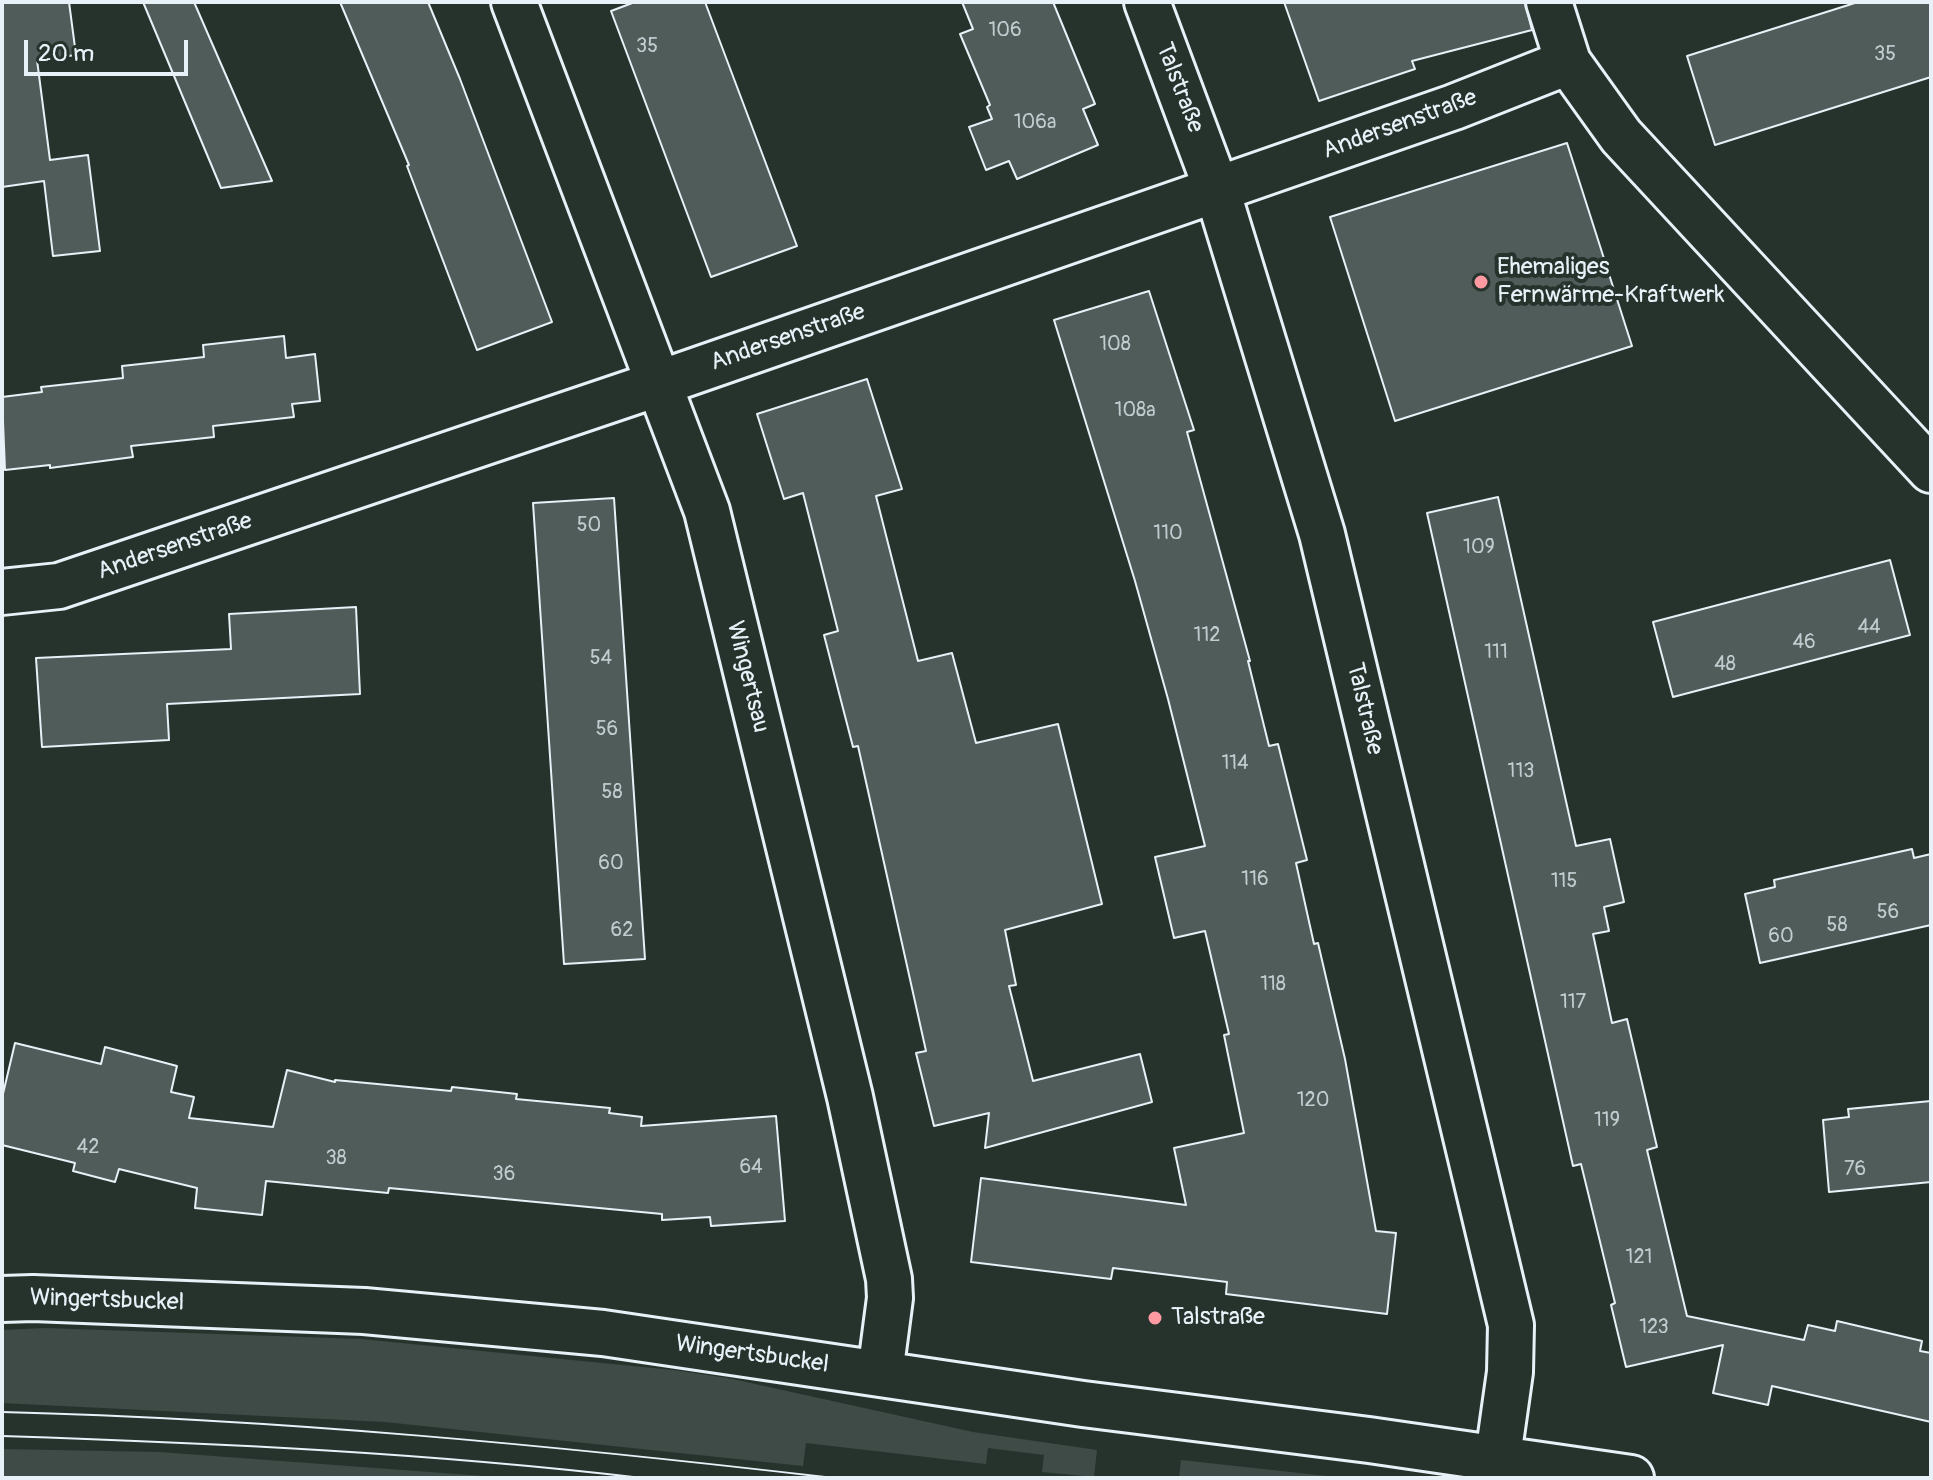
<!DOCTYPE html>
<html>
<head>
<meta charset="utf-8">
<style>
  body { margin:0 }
  #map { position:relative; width:1933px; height:1480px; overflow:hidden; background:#26332d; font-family:Pangolin,sans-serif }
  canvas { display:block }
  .frame { position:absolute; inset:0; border:4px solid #e8f1f8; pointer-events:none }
  .scale { position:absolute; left:24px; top:40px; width:164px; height:36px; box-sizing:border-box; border:4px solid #e8f1f8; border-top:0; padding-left:10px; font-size:24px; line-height:28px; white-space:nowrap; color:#e8f1f8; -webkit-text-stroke:6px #26332d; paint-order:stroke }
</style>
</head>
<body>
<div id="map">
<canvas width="1933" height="1480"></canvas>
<div class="frame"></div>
<div class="scale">20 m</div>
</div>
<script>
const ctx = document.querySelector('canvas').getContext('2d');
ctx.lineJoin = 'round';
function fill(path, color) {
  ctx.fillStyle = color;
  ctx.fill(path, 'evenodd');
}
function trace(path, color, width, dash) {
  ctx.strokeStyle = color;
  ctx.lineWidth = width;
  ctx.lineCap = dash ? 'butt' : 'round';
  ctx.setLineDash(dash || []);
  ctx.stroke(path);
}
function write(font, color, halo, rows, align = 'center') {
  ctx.font = font + ' Pangolin,sans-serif';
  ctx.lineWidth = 8;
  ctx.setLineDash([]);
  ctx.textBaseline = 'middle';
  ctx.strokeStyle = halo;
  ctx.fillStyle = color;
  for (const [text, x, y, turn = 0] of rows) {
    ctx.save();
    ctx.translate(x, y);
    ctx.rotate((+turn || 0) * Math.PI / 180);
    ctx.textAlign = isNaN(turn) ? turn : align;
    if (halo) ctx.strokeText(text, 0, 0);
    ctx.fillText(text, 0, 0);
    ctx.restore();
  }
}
fill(new Path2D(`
  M 45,1328 L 361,1339 L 673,1370 L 728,1378 L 973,1432 L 1097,1450 L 1094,1477 L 1042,1472 L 1044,1455 L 988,1448 L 986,1464 L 806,1443 L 803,1466 L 385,1422 L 2,1403 L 2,1330 Z
  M 2,1449 L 159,1452 L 511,1478 L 2,1478 Z
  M 1181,1460 L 1327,1476 L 1326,1478 L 1179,1478 Z`), '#3e4b47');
const building = new Path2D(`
  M 2,2 L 69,2 L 76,55 L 37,60 L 50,160 L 88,155 L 100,251 L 53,256 L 44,181 L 2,187 Z
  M 143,2 L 194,2 L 272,181 L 221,188 Z
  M 340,2 L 428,2 L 460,79 L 552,322 L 477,350 L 407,166 L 409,165 Z
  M 635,2 L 705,2 L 797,246 L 711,277 L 611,11 Z
  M 962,2 L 1053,2 L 1095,104 L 1083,109 L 1098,145 L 1017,179 L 1009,161 L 986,170 L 969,127 L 992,119 L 987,107 L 990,105 L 960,34 L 973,29 Z
  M 1284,2 L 1525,2 L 1532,30 L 1412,61 L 1415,69 L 1319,101 Z
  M 1858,2 L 1931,2 L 1931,77 L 1715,145 L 1687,56 Z
  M 1567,143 L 1632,346 L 1395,421 L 1330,217 Z
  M 1149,291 L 1194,430 L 1187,432 L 1250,661 L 1248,661 L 1269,746 L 1278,744 L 1307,860 L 1296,863 L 1314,944 L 1318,943 L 1345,1059 L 1376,1231 L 1396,1233 L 1387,1314 L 1226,1294 L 1227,1282 L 1162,1274 L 1113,1268 L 1111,1279 L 971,1262 L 981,1178 L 1186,1205 L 1174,1148 L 1244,1133 L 1224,1035 L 1229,1034 L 1205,931 L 1174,938 L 1155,857 L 1205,846 L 1168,699 L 1135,581 L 1054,320 Z
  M 284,336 L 286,358 L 315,354 L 320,401 L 292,404 L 294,417 L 213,426 L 214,437 L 131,446 L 133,457 L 50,468 L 50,465 L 5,470 L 2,397 L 42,392 L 41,387 L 123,378 L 122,366 L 204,357 L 203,345 Z
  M 867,379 L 902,489 L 876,496 L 918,661 L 952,653 L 976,743 L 1058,724 L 1102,904 L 1005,930 L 1016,985 L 1009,986 L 1033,1081 L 1140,1054 L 1152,1102 L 985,1148 L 989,1113 L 934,1126 L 916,1053 L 926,1051 L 858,746 L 853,747 L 824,635 L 838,631 L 803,493 L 784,499 L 757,414 Z
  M 1498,497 L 1576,846 L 1610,839 L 1624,902 L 1604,907 L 1609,931 L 1593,934 L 1612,1023 L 1627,1019 L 1657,1147 L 1647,1150 L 1687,1316 L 1804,1340 L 1808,1325 L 1835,1331 L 1837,1321 L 1922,1341 L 1920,1351 L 1931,1353 L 1931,1422 L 1772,1386 L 1768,1405 L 1713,1393 L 1723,1345 L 1626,1367 L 1611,1305 L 1615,1303 L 1581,1164 L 1573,1166 L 1427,513 Z
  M 614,498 L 645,959 L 564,964 L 533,503 Z
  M 1890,560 L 1910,635 L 1673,697 L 1653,622 Z
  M 356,607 L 360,694 L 167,704 L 169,740 L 42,747 L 36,658 L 231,649 L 229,614 Z
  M 1912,849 L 1914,858 L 1931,854 L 1931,925 L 1760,963 L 1745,894 L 1775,887 L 1774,880 Z
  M 15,1043 L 101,1064 L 105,1047 L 177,1066 L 171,1092 L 194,1097 L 189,1118 L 273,1127 L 287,1070 L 335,1082 L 335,1080 L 451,1091 L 452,1087 L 517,1094 L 516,1099 L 610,1108 L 609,1113 L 642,1117 L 641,1126 L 776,1116 L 785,1221 L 711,1226 L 710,1217 L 662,1220 L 662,1214 L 389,1188 L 388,1193 L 266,1181 L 262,1215 L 195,1208 L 197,1188 L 119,1169 L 115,1182 L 73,1171 L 75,1163 L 2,1145 L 2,1098 Z
  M 1931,1101 L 1931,1182 L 1829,1192 L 1823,1120 L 1849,1117 L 1848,1109 Z`);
fill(building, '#505c59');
trace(building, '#e8f1f8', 2);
const minor = new Path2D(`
  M 514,2 L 707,511 L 850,1097 L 889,1279 L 890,1298 L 880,1374
  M 1147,2 L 1217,190 L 1322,534 L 1511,1325 L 1510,1372 L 1495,1478
  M 1549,2 L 1568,62 L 1621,136 L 1931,470
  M 2,592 L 59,586 L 657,384 L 1454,107 L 1568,62
  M 2,1299 L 33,1298 L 364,1311 L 603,1333 L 1083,1404 L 1369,1440 L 1631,1478`);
trace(minor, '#e8f1f8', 50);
trace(minor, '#26332d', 44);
trace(new Path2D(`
  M 2,1412 C 280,1419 558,1446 834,1478
  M 2,1436 C 216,1443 430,1453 642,1478`), '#e8f1f8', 2);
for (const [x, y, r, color] of [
  [1481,282,8,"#ff9aa2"],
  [1155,1318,8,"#ff9aa2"]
]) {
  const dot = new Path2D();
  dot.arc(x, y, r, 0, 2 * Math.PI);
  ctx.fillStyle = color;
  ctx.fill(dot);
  trace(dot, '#26332d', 3);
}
write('20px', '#c2ccd0', null, [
  ["106",1005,31],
  ["35",647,47],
  ["35",1885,55],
  ["106a",1035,123],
  ["108",1115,345],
  ["108a",1135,411],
  ["50",589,526],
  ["110",1168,534],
  ["109",1479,548],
  ["44",1869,628],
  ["112",1207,636],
  ["46",1804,643],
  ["111",1496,653],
  ["54",601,659],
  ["48",1725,665],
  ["56",607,730],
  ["114",1235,764],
  ["113",1521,772],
  ["58",612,793],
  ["60",611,864],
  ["116",1255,880],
  ["115",1564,882],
  ["56",1888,913],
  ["58",1837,926],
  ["62",622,931],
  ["60",1781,937],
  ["118",1273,985],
  ["117",1573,1003],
  ["120",1313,1101],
  ["119",1607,1121],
  ["42",88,1148],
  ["38",336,1159],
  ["64",751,1168],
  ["76",1855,1170],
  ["36",504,1175],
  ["121",1639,1258],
  ["123",1654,1328]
]);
write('24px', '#e8f1f8', '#26332d', [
  ["Talstraße",1179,88,69],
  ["Andersenstraße",1400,125,-20],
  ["Andersenstraße",788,338,-19],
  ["Andersenstraße",175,547,-19],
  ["Wingertsau",747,677,76],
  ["Talstraße",1364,709,77],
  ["Wingertsbuckel",107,1301,2],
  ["Wingertsbuckel",752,1355,8]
]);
write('24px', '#e8f1f8', '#26332d', [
  ["Ehemaliges",1497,268],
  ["Fernwärme-Kraftwerk",1497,296],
  ["Talstraße",1171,1318]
], 'left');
</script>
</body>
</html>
